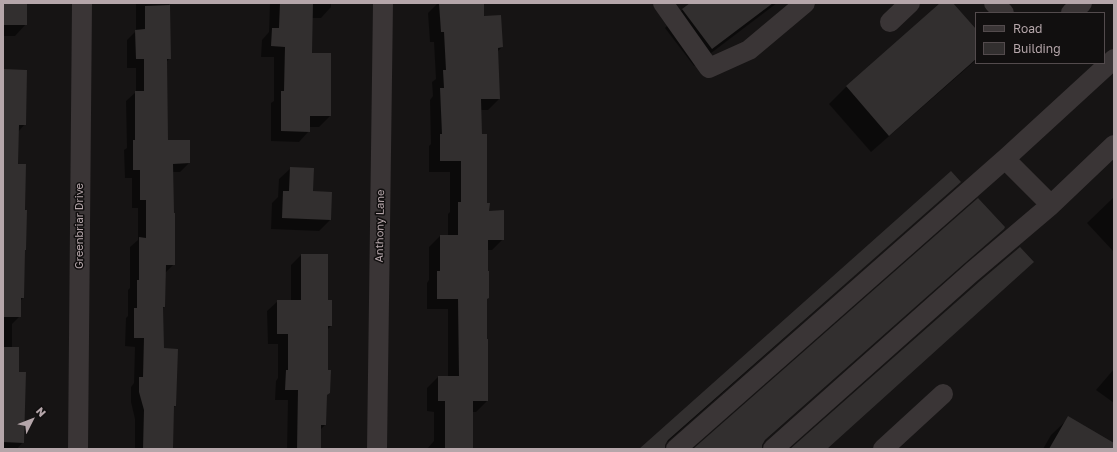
<!DOCTYPE html>
<html>
<head>
<meta charset="utf-8">
<style>
  body { margin:0 }
  #map { position:relative; width:1117px; height:452px; overflow:hidden; background:#161414; font-family:"Golos Text",sans-serif }
  canvas { display:block }
  .frame { position:absolute; inset:0; border:4px solid #b5a6aa; pointer-events:none }
  .legend { position:absolute; left:975px; top:12px; width:130px; height:52px; box-sizing:border-box; background:#110f0f; border:1px solid #534b4d; margin:0; padding:5px 7px; list-style:none; font-size:12px; color:#b5a6aa }
  .legend li { display:flex; align-items:center; gap:8px; height:20px }
  .legend b { width:20px; border:1px solid #534b4d }
  .north { position:absolute; left:12px; top:400px; width:40px; height:40px; -webkit-text-stroke:3px #110f0f; paint-order:stroke; rotate:48deg; font-size:11px; font-weight:700; line-height:16px; text-align:center; color:#b5a6aa }
  .north::after { content:''; display:block; margin:auto; width:14px; height:18px; background:#b5a6aa; clip-path:polygon(50% 0,100% 100%,50% 72%,0 100%) }
</style>
</head>
<body>
<div id="map">
<canvas width="1117" height="452"></canvas>
<div class="frame"></div>
<ul class="legend">
<li><b style="height:5px;background:#3a3536"></b>Road</li>
<li><b style="height:11px;background:#322f2f"></b>Building</li>
</ul>
<div class="north">N</div>
</div>
<script>
const ctx = document.querySelector('canvas').getContext('2d');
ctx.lineJoin = 'round';
function fill(path, color) {
  ctx.fillStyle = color;
  ctx.fill(path, 'evenodd');
}
function trace(path, color, width, dash) {
  ctx.strokeStyle = color;
  ctx.lineWidth = width;
  ctx.lineCap = dash ? 'butt' : 'round';
  ctx.setLineDash(dash || []);
  ctx.stroke(path);
}
function write(font, color, halo, rows, align = 'center') {
  ctx.font = font + ' "Golos Text",sans-serif';
  ctx.lineWidth = 3;
  ctx.setLineDash([]);
  ctx.textBaseline = 'middle';
  ctx.strokeStyle = halo;
  ctx.fillStyle = color;
  for (const [text, x, y, turn = 0] of rows) {
    ctx.save();
    ctx.translate(x, y);
    ctx.rotate((+turn || 0) * Math.PI / 180);
    ctx.textAlign = isNaN(turn) ? turn : align;
    if (halo) ctx.strokeText(text, 0, 0);
    ctx.fillText(text, 0, 0);
    ctx.restore();
  }
}
fill(new Path2D(`
  M 3,3 L 26,3 L 26,24 L 15,36 L 3,36 Z
  M 136,3 L 169,3 L 170,58 L 166,62 L 167,141 L 189,163 L 180,172 L 172,172 L 174,264 L 165,273 L 164,307 L 162,309 L 163,349 L 175,406 L 173,408 L 172,449 L 135,449 L 135,419 L 131,402 L 131,387 L 134,383 L 135,347 L 125,346 L 126,318 L 128,316 L 128,290 L 130,288 L 130,247 L 138,240 L 138,208 L 132,208 L 132,178 L 125,178 L 124,150 L 127,148 L 126,101 L 136,92 L 136,68 L 127,68 L 127,40 L 136,31 Z
  M 270,3 L 331,3 L 331,7 L 321,18 L 312,18 L 311,54 L 330,116 L 319,127 L 309,127 L 309,131 L 299,142 L 271,141 L 271,103 L 274,101 L 274,57 L 261,57 L 262,40 L 269,32 Z
  M 438,3 L 483,3 L 483,17 L 502,47 L 497,52 L 499,99 L 488,110 L 480,110 L 486,204 L 488,212 L 503,239 L 492,250 L 487,250 L 487,401 L 476,412 L 472,412 L 472,449 L 427,449 L 434,441 L 434,412 L 427,411 L 427,388 L 438,377 L 448,377 L 448,309 L 427,309 L 427,283 L 429,280 L 429,247 L 440,236 L 448,236 L 448,214 L 450,212 L 450,172 L 429,172 L 429,146 L 431,144 L 430,100 L 433,96 L 432,82 L 436,79 L 434,42 L 430,42 L 428,13 Z
  M 691,3 L 777,3 L 694,66 L 665,28 L 682,10 Z
  M 942,3 L 952,3 L 976,30 L 976,60 L 871,152 L 829,104 L 846,87 Z
  M 3,70 L 25,124 L 18,132 L 17,165 L 23,298 L 20,301 L 20,316 L 12,324 L 12,348 L 18,373 L 23,442 L 17,449 L 3,449 Z
  M 291,168 L 312,192 L 330,220 L 319,231 L 271,229 L 272,203 L 278,197 L 279,179 Z
  M 960,182 L 666,443 L 664,445 L 664,449 L 641,449 Z
  M 1114,197 L 1114,250 L 1113,251 L 1087,223 Z
  M 1003,229 L 763,442 L 761,445 L 761,449 L 695,449 Z
  M 301,255 L 327,301 L 331,326 L 327,330 L 327,371 L 329,393 L 326,396 L 325,425 L 320,430 L 320,449 L 287,449 L 288,400 L 275,400 L 276,381 L 278,378 L 278,344 L 268,344 L 267,311 L 278,301 L 291,301 L 291,265 Z
  M 1114,369 L 1114,403 L 1096,390 Z
  M 1069,418 L 1114,444 L 1114,449 L 1043,449 L 1051,435 Z`), '#0007');
fill(new Path2D(`
  M 3,3 L 27,3 L 27,25 L 3,25 Z
  M 280,3 L 313,3 L 312,53 L 331,53 L 331,116 L 310,116 L 310,132 L 281,131 L 281,91 L 284,91 L 285,47 L 271,46 L 272,28 L 279,28 Z
  M 439,3 L 484,3 L 484,16 L 501,15 L 503,47 L 498,48 L 500,99 L 481,99 L 482,134 L 487,134 L 487,203 L 490,203 L 489,211 L 504,210 L 504,240 L 488,240 L 488,271 L 489,271 L 489,298 L 487,299 L 487,339 L 488,339 L 488,401 L 473,401 L 473,449 L 445,449 L 445,401 L 438,401 L 438,376 L 459,376 L 458,299 L 437,299 L 437,271 L 440,271 L 440,235 L 458,235 L 458,202 L 461,202 L 461,161 L 440,161 L 440,134 L 442,134 L 440,88 L 444,88 L 443,70 L 446,70 L 444,32 L 441,32 Z
  M 690,3 L 773,3 L 712,49 L 682,9 Z
  M 940,3 L 953,3 L 976,29 L 976,59 L 889,136 L 846,86 Z
  M 170,5 L 171,59 L 167,59 L 168,140 L 190,140 L 190,163 L 173,164 L 174,213 L 175,213 L 175,265 L 166,265 L 165,307 L 163,307 L 164,348 L 178,349 L 176,406 L 174,406 L 173,449 L 143,449 L 144,410 L 139,392 L 139,377 L 143,377 L 144,338 L 134,338 L 134,308 L 137,308 L 137,280 L 139,280 L 139,237 L 146,238 L 146,200 L 140,200 L 140,170 L 133,170 L 133,140 L 135,140 L 135,91 L 144,91 L 144,59 L 136,59 L 135,30 L 145,29 L 145,6 Z
  M 3,69 L 27,70 L 26,125 L 19,125 L 18,164 L 26,164 L 25,210 L 27,210 L 26,250 L 25,250 L 24,298 L 21,298 L 21,317 L 3,317 Z
  M 290,167 L 314,168 L 313,191 L 332,192 L 331,220 L 282,218 L 283,191 L 289,191 Z
  M 951,171 L 961,182 L 668,440 L 665,445 L 665,449 L 639,449 Z
  M 978,198 L 1005,227 L 1004,229 L 965,263 L 765,440 L 762,445 L 762,449 L 693,449 Z
  M 1020,247 L 1034,262 L 827,449 L 790,449 L 980,281 Z
  M 301,254 L 328,254 L 328,300 L 332,300 L 332,326 L 328,326 L 328,370 L 331,370 L 330,393 L 327,395 L 326,425 L 321,425 L 321,449 L 297,449 L 298,390 L 285,390 L 286,370 L 288,370 L 288,334 L 277,334 L 277,300 L 301,300 Z
  M 3,347 L 19,347 L 19,372 L 26,372 L 24,443 L 3,442 Z
  M 1068,416 L 1114,443 L 1114,449 L 1049,449 Z`), '#322f2f');
trace(new Path2D(`
  M 663,3 L 709,68 L 749,50 L 805,3
  M 994,3 L 1004,13
  M 1071,13 L 1082,3
  M 890,22 L 910,3
  M 1114,59 L 1005,159 L 1051,205 L 1114,145
  M 78,449 L 82,3
  M 377,449 L 383,3
  M 676,449 L 1005,159
  M 773,449 L 972,272 L 1051,205
  M 883,449 L 943,394`), '#3a3536', 20);
write('11px', '#b5a6aa', '#110f0f', [
  ["Greenbriar Drive",80,226,-90],
  ["Anthony Lane",380,226,-89]
]);
</script>
</body>
</html>
